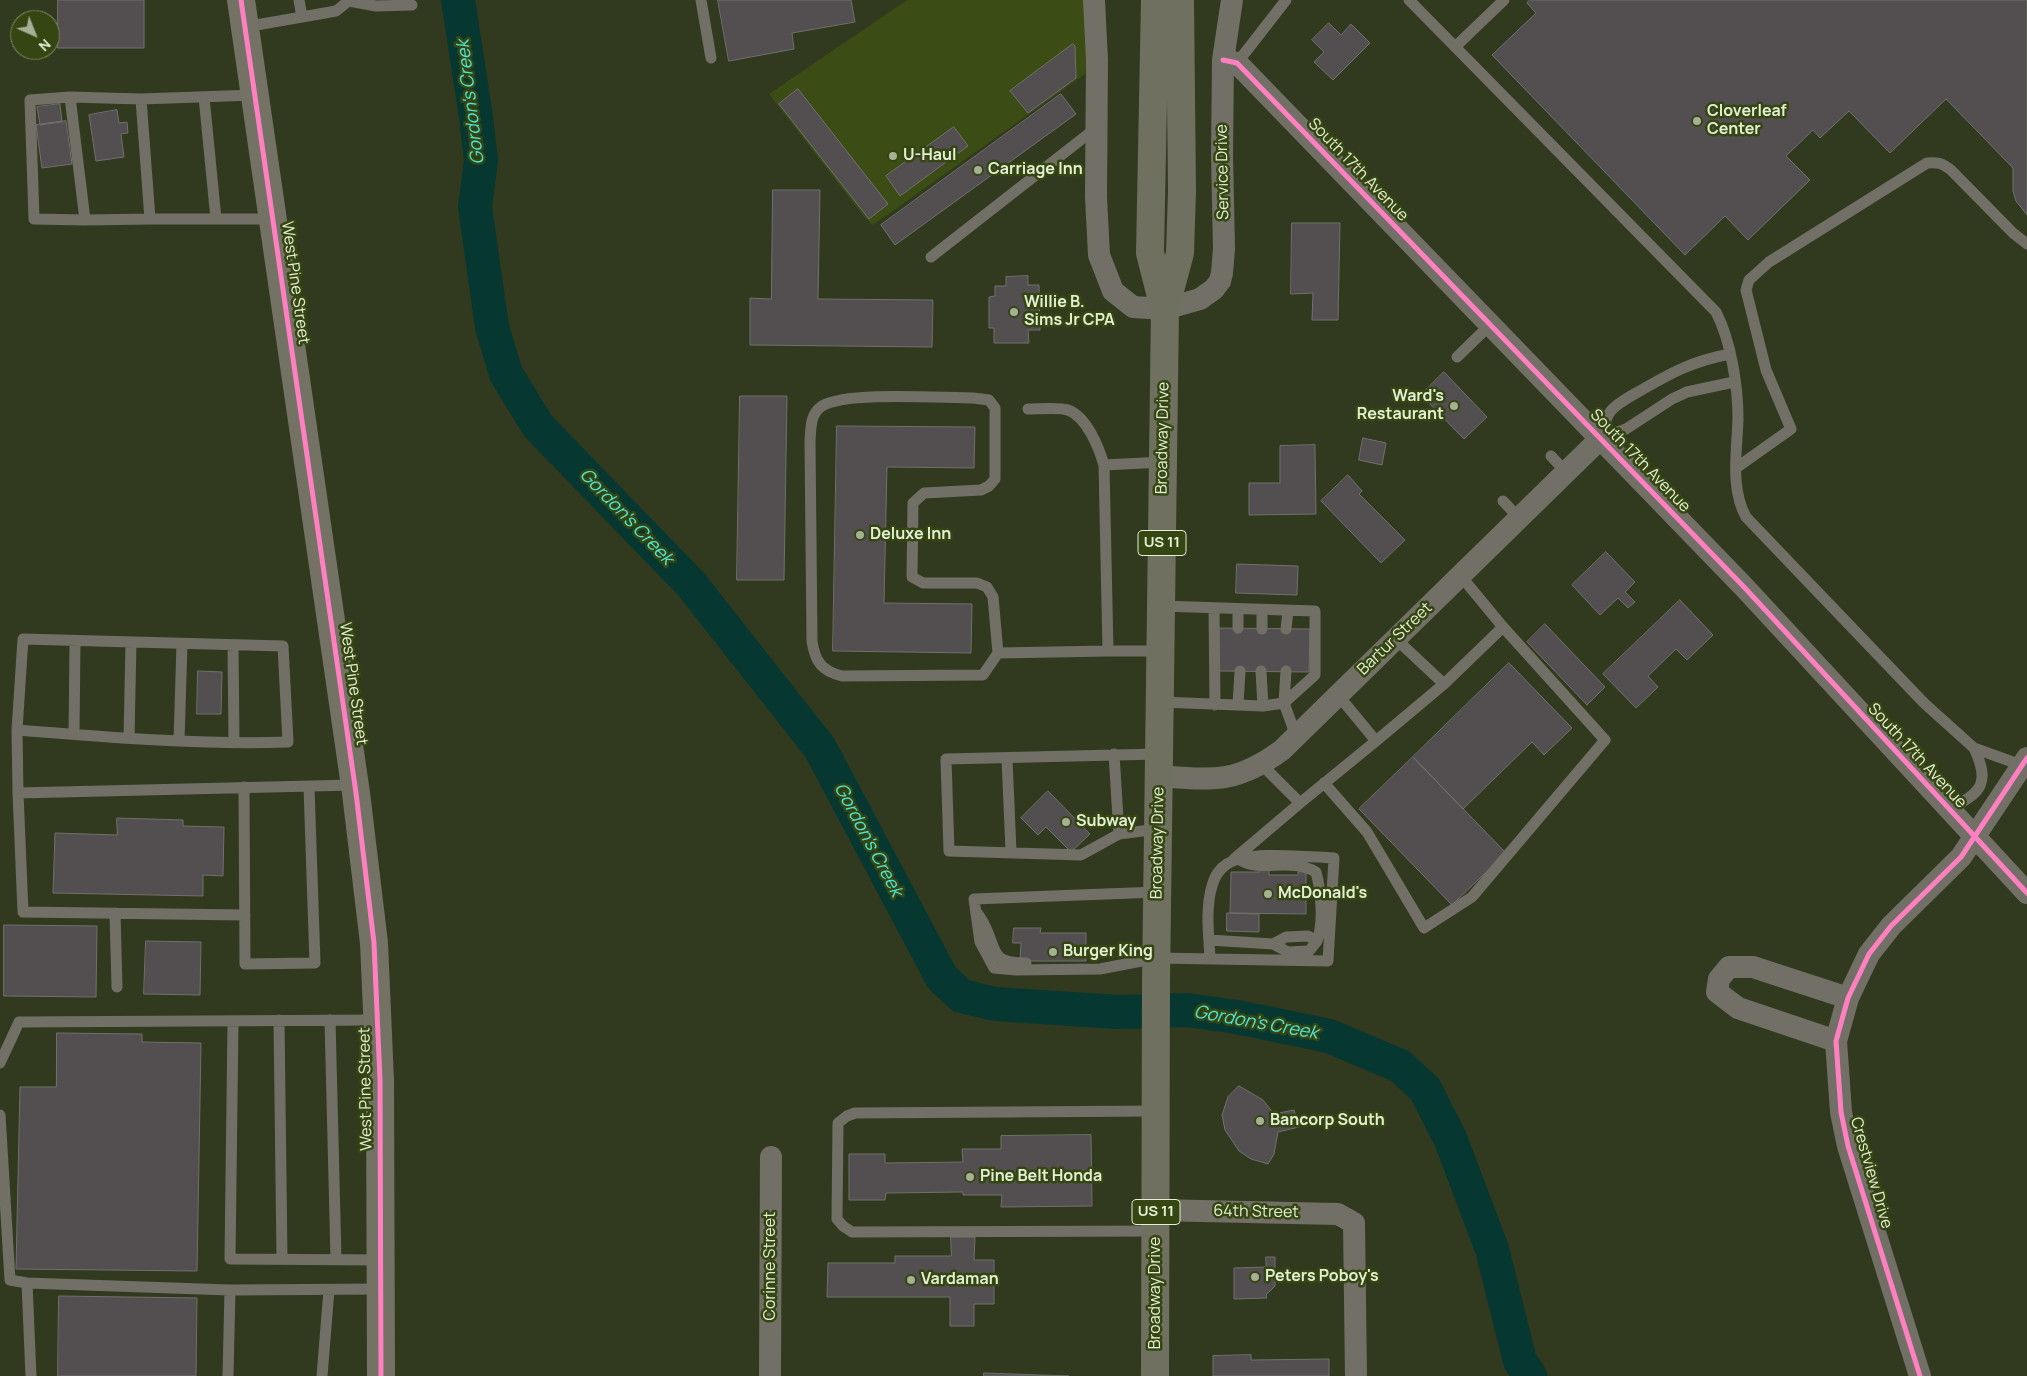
<!DOCTYPE html>
<html>
<head>
<meta charset="utf-8">
<style>
  body { margin:0 }
  #map { position:relative; width:2027px; height:1376px; overflow:hidden; background:#313a1e; font-family:Manrope,sans-serif }
  canvas { display:block }
  .north { position:absolute; left:10px; top:10px; width:50px; height:50px; box-sizing:border-box; background:#354612; border:1px solid #7b8a5f; border-radius:50%; rotate:136deg; font-size:14px; font-weight:700; line-height:20px; text-align:center; color:#e3efd3 }
  .north::after { content:''; display:block; margin:auto; width:18px; height:22px; background:#a5b094; clip-path:polygon(50% 0,100% 100%,50% 72%,0 100%) }
</style>
</head>
<body>
<div id="map">
<canvas width="2027" height="1376"></canvas>
<div class="north">N</div>
</div>
<script>
const ctx = document.querySelector('canvas').getContext('2d');
ctx.lineJoin = 'round';
function fill(path, color) {
  ctx.fillStyle = color;
  ctx.fill(path, 'evenodd');
}
function trace(path, color, width, dash) {
  ctx.strokeStyle = color;
  ctx.lineWidth = width;
  ctx.lineCap = dash ? 'butt' : 'round';
  ctx.setLineDash(dash || []);
  ctx.stroke(path);
}
function write(font, color, halo, rows, align = 'center') {
  ctx.font = font + ' Manrope,sans-serif';
  ctx.lineWidth = 5;
  ctx.setLineDash([]);
  ctx.textBaseline = 'middle';
  ctx.strokeStyle = halo;
  ctx.fillStyle = color;
  for (const [text, x, y, turn = 0] of rows) {
    ctx.save();
    ctx.translate(x, y);
    ctx.rotate((+turn || 0) * Math.PI / 180);
    ctx.textAlign = isNaN(turn) ? turn : align;
    if (halo) ctx.strokeText(text, 0, 0);
    ctx.fillText(text, 0, 0);
    ctx.restore();
  }
}
fill(new Path2D(`
  M 907,0 L 1085,0 L 1087,57 L 1085,74 L 873,225 L 865,218 L 769,94 Z`), '#3b4d15');
trace(new Path2D(`
  M 458,0 L 476,117 L 481,161 L 475,207 L 492,327 L 506,374 L 538,426 L 691,584 L 820,748 L 942,978 L 962,996 L 995,1004 L 1118,1012 L 1187,1010 L 1237,1017 L 1329,1036 L 1400,1066 L 1425,1089 L 1450,1138 L 1492,1249 L 1520,1361 L 1530,1376`), '#063831', 34);
const building = new Path2D(`
  M 58,0 L 144,0 L 144,48 L 58,48 Z
  M 718,0 L 851,0 L 855,22 L 792,33 L 794,49 L 729,61 Z
  M 1530,0 L 2027,0 L 2027,215 L 2016,201 L 2013,191 L 2013,168 L 1946,99 L 1890,153 L 1849,111 L 1820,138 L 1813,130 L 1786,156 L 1810,180 L 1748,240 L 1725,216 L 1685,255 L 1492,55 L 1536,13 L 1527,3 Z
  M 1329,23 L 1341,35 L 1351,24 L 1370,43 L 1333,80 L 1314,62 L 1324,52 L 1312,40 Z
  M 1073,44 L 1075,46 L 1076,78 L 1028,113 L 1010,91 Z
  M 798,89 L 888,204 L 869,219 L 779,104 Z
  M 1061,94 L 1076,114 L 895,245 L 881,225 Z
  M 60,104 L 62,122 L 40,125 L 37,107 Z
  M 117,110 L 119,123 L 127,122 L 128,133 L 121,134 L 124,157 L 96,161 L 89,115 Z
  M 66,121 L 72,164 L 42,168 L 36,125 Z
  M 954,127 L 968,146 L 900,196 L 886,176 Z
  M 773,190 L 820,190 L 818,299 L 933,300 L 932,347 L 750,345 L 750,298 L 771,299 Z
  M 1292,223 L 1340,223 L 1338,320 L 1312,320 L 1313,293 L 1291,294 Z
  M 1028,276 L 1028,285 L 1039,285 L 1040,330 L 1028,330 L 1029,343 L 994,343 L 994,328 L 989,328 L 989,297 L 995,296 L 995,286 L 1006,286 L 1006,277 Z
  M 1444,372 L 1487,417 L 1464,439 L 1421,395 Z
  M 740,396 L 787,396 L 784,580 L 737,580 Z
  M 837,426 L 975,427 L 974,468 L 887,467 L 884,603 L 972,604 L 971,653 L 833,651 Z
  M 1363,438 L 1386,443 L 1382,465 L 1359,460 Z
  M 1315,445 L 1316,514 L 1249,515 L 1249,483 L 1280,483 L 1280,446 Z
  M 1348,475 L 1362,491 L 1359,494 L 1405,540 L 1381,563 L 1321,501 Z
  M 1606,552 L 1635,582 L 1625,592 L 1635,602 L 1628,608 L 1618,598 L 1600,615 L 1572,585 Z
  M 1237,564 L 1298,566 L 1297,595 L 1236,593 Z
  M 1680,600 L 1713,635 L 1687,660 L 1676,649 L 1648,676 L 1658,687 L 1636,708 L 1603,674 Z
  M 1545,624 L 1605,687 L 1587,705 L 1527,642 Z
  M 1219,628 L 1310,629 L 1309,672 L 1218,671 Z
  M 1509,663 L 1572,728 L 1544,755 L 1532,742 L 1463,809 L 1413,757 Z
  M 198,671 L 222,672 L 221,714 L 197,714 Z
  M 1413,757 L 1506,853 L 1452,905 L 1359,809 Z
  M 1048,791 L 1090,834 L 1071,852 L 1046,827 L 1038,835 L 1021,818 Z
  M 117,818 L 183,820 L 183,826 L 224,827 L 223,876 L 203,875 L 203,896 L 53,893 L 55,833 L 117,835 Z
  M 1259,869 L 1269,869 L 1269,875 L 1298,875 L 1298,872 L 1306,871 L 1306,914 L 1230,913 L 1231,872 L 1259,872 Z
  M 1227,913 L 1259,914 L 1259,932 L 1227,931 Z
  M 4,925 L 97,926 L 96,997 L 4,996 Z
  M 1014,928 L 1041,928 L 1040,933 L 1086,933 L 1086,961 L 1020,961 L 1021,943 L 1013,943 Z
  M 146,941 L 201,942 L 200,995 L 144,994 Z
  M 57,1033 L 142,1034 L 142,1042 L 201,1043 L 197,1271 L 16,1269 L 20,1087 L 56,1087 Z
  M 1239,1086 L 1263,1100 L 1274,1114 L 1294,1110 L 1299,1127 L 1278,1132 L 1274,1154 L 1268,1164 L 1251,1159 L 1239,1151 L 1225,1130 L 1222,1115 L 1228,1097 Z
  M 1091,1135 L 1092,1206 L 1001,1207 L 1002,1195 L 963,1195 L 963,1192 L 886,1193 L 885,1200 L 849,1200 L 849,1154 L 885,1154 L 885,1163 L 963,1162 L 962,1149 L 1001,1149 L 1001,1136 Z
  M 951,1237 L 975,1237 L 974,1260 L 994,1260 L 994,1304 L 974,1304 L 974,1326 L 950,1326 L 950,1297 L 827,1297 L 828,1263 L 895,1263 L 895,1256 L 951,1256 Z
  M 1266,1257 L 1275,1257 L 1275,1286 L 1266,1295 L 1267,1298 L 1234,1299 L 1234,1268 L 1266,1267 Z
  M 59,1296 L 197,1298 L 196,1376 L 58,1376 Z
  M 1251,1355 L 1251,1360 L 1329,1359 L 1329,1376 L 1213,1376 L 1213,1356 Z
  M 984,1373 L 1069,1376 L 984,1376 Z`);
fill(building, '#534f51');
trace(building, '#70706d', 1);
trace(new Path2D(`
  M 299,0 L 302,17
  M 701,0 L 711,58
  M 1409,0 L 1716,312 C 1731,341 1738,386 1738,419 C 1737,451 1730,488 1746,517 L 1924,703 L 1974,748 L 2021,765
  M 349,1 L 376,6 L 412,5
  M 245,27 L 336,11 L 350,0
  M 1455,47 L 1504,0
  M 1237,63 L 1286,0
  M 254,95 L 141,99 L 150,219 L 272,219
  M 70,97 L 30,100 L 34,219 L 85,220
  M 204,97 L 216,219
  M 141,99 L 70,97 L 85,220 L 150,219
  M 931,257 L 1096,128
  M 1457,357 L 1491,324
  M 1028,409 C 1038,409 1059,407 1068,410 C 1087,417 1099,448 1104,465 L 1108,651 L 1161,651
  M 1601,438 C 1603,430 1605,419 1610,412 C 1616,404 1629,397 1638,392 C 1671,373 1692,361 1730,354
  M 1601,438 L 1626,429 L 1672,399 L 1687,392 L 1734,382
  M 1551,456 L 1566,472
  M 1104,465 L 1163,462
  M 1736,468 L 1791,429 L 1766,370 L 1746,290 L 1749,280 L 1769,262 L 1927,163 C 1938,162 1942,163 1951,170 L 2013,233 L 2027,244
  M 1503,501 L 1519,518
  M 1161,606 L 1315,611 L 1315,675 L 1284,703 L 1296,736
  M 1214,608 L 1215,705
  M 1238,610 L 1238,628
  M 1262,610 L 1262,629
  M 1286,629 L 1288,611
  M 1396,639 L 1444,684
  M 233,645 L 234,743
  M 998,653 L 993,597 L 987,587 L 977,583 L 923,583 L 912,577 L 913,503 L 924,493 L 981,490 L 989,486 L 995,479 L 995,408 L 989,400 L 973,398 C 940,398 847,391 822,406 C 810,414 811,428 810,441 L 812,641 C 815,662 822,671 842,676 L 983,675 L 998,653 L 1108,651
  M 1261,671 L 1263,706
  M 1160,702 L 1263,706 L 1284,703 L 1286,671
  M 1238,705 L 1240,671
  M 17,730 C 107,737 197,745 288,742 L 283,646 L 23,639 L 17,730 L 18,793 L 354,785
  M 74,734 L 75,641
  M 129,738 L 131,642
  M 179,741 L 182,644
  M 1376,741 L 1444,684 L 1503,627 L 1460,575
  M 1114,754 L 1119,834
  M 1007,759 L 1011,851
  M 1324,783 L 1367,832 L 1424,928 L 1472,897 L 1605,740 L 1503,627
  M 244,787 L 245,964 L 315,963 L 309,787
  M 18,793 L 23,912 L 245,915
  M 1300,803 L 1376,741 L 1338,695
  M 1949,809 C 1981,793 1991,784 1974,748
  M 1158,829 L 1119,834 L 1081,855 L 949,851 L 946,759 L 1159,754
  M 1234,859 L 1300,803 L 1262,765
  M 1158,892 L 974,899 L 980,942 L 994,968 L 1016,970 L 1100,969 L 1157,958 L 1328,961 L 1334,858 C 1307,857 1249,850 1227,864 C 1219,869 1214,878 1212,886 C 1205,909 1209,936 1210,959
  M 115,913 L 117,987
  M 978,914 C 981,918 984,923 986,928 C 997,952 991,963 1026,963
  M 1209,940 L 1273,944 L 1286,937 L 1308,936 L 1317,941 C 1324,924 1321,890 1316,872 C 1289,857 1262,873 1240,860
  M 1273,944 L 1288,952 L 1309,951 L 1317,941
  M 279,1020 L 282,1259
  M 330,1020 L 336,1259
  M 233,1021 L 230,1259 L 381,1260
  M 0,1063 L 19,1022 L 377,1020
  M 0,1115 L 10,1280 L 27,1283 L 31,1376
  M 1155,1231 L 852,1232 L 843,1226 L 837,1219 L 838,1123 L 847,1116 L 855,1113 L 1156,1111
  M 27,1283 L 230,1290
  M 228,1376 L 230,1290 L 380,1289
  M 322,1376 L 329,1290`), '#727066', 11);
trace(new Path2D(`
  M 1094,0 L 1097,60 L 1096,197 L 1099,255 L 1113,291 L 1133,307 L 1165,309 L 1200,299 L 1214,289 L 1220,281 L 1222,273 L 1224,249 L 1222,154 L 1223,60 L 1232,0
  M 1223,60 L 1237,63 L 1744,587 L 2027,893
  M 1159,776 C 1213,780 1236,784 1282,750 L 1601,438
  M 1836,1041 L 1738,1008 L 1717,992 L 1719,979 L 1729,967 L 1753,967 L 1848,998
  M 1156,1210 L 1338,1214 L 1354,1223 L 1356,1376
  M 770,1376 L 771,1157
  M 1920,1376 L 1848,1146 L 1841,1112 L 1836,1041 L 1848,998 L 1869,954 L 1891,926 L 1961,857 L 2027,758`), '#727066', 22);
trace(new Path2D(`
  M 241,0 L 356,793 L 374,943 L 380,1080 L 381,1376`), '#747165', 28);
trace(new Path2D(`
  M 1155,0 L 1150,253 L 1164,308
  M 1155,1376 L 1156,981 L 1165,309 L 1180,253 L 1182,191 L 1180,0`), '#707061', 28);
trace(new Path2D(`
  M 241,0 L 356,793 L 374,943 L 380,1080 L 381,1376
  M 1223,60 L 1237,63 L 1744,587 L 2027,893
  M 1920,1376 L 1848,1146 L 1841,1112 L 1836,1041 L 1848,998 L 1869,954 L 1891,926 L 1961,857 L 2027,758`), '#ff80c0', 5);
for (const [x, y, r, color] of [
  [1697,121,5,"#a5b094"],
  [893,156,5,"#a5b094"],
  [978,170,5,"#a5b094"],
  [1014,312,5,"#a5b094"],
  [1454,406,5,"#a5b094"],
  [860,535,5,"#a5b094"],
  [1066,822,5,"#a5b094"],
  [1268,894,5,"#a5b094"],
  [1053,952,5,"#a5b094"],
  [1260,1121,5,"#a5b094"],
  [970,1177,5,"#a5b094"],
  [1255,1277,5,"#a5b094"],
  [911,1280,5,"#a5b094"]
]) {
  const dot = new Path2D();
  dot.arc(x, y, r, 0, 2 * Math.PI);
  ctx.fillStyle = color;
  ctx.fill(dot);
  trace(dot, '#354612', 2);
}
for (const [x, y, w] of [
  [1162,543,48],
  [1156,1212,48]
]) {
  const box = new Path2D();
  box.roundRect(x - w / 2, y - 12.5, w, 25, 4);
  ctx.fillStyle = '#354612';
  ctx.fill(box);
  trace(box, '#e3efd3', 1);
}
write('bold 15px', '#e3efd3', null, [
  ["US 11",1162,543],
  ["US 11",1156,1212]
]);
write('bold 16px', '#e3efd3', '#354612', [
  ["Cloverleaf",1707,112],
  ["Center",1707,130],
  ["U-Haul",903,156],
  ["Carriage Inn",988,170],
  ["Willie B.",1024,303],
  ["Sims Jr CPA",1024,321],
  ["Ward's",1444,397,"right"],
  ["Restaurant",1444,415,"right"],
  ["Deluxe Inn",870,535],
  ["Subway",1076,822],
  ["McDonald's",1278,894],
  ["Burger King",1063,952],
  ["Bancorp South",1270,1121],
  ["Pine Belt Honda",980,1177],
  ["Peters Poboy's",1265,1277],
  ["Vardaman",921,1280]
], 'left');
write('16px', '#e3efd3', '#354612', [
  ["South 17th Avenue",1358,170,46],
  ["Service Drive",1223,172,-91],
  ["West Pine Street",295,283,82],
  ["Broadway Drive",1163,438,-89],
  ["South 17th Avenue",1640,461,46],
  ["Bartur Street",1395,639,-44],
  ["West Pine Street",353,684,82],
  ["South 17th Avenue",1917,756,47],
  ["Broadway Drive",1158,843,-89],
  ["West Pine Street",366,1089,-91],
  ["Crestview Drive",1871,1173,74],
  ["64th Street",1256,1212,1],
  ["Corinne Street",771,1266,-90],
  ["Broadway Drive",1156,1293,-90]
]);
write('italic 18px', '#4be7d8', '#354612', [
  ["Gordon's Creek",471,102,-97],
  ["Gordon's Creek",626,517,46],
  ["Gordon's Creek",868,840,62],
  ["Gordon's Creek",1256,1023,10]
]);
</script>
</body>
</html>
